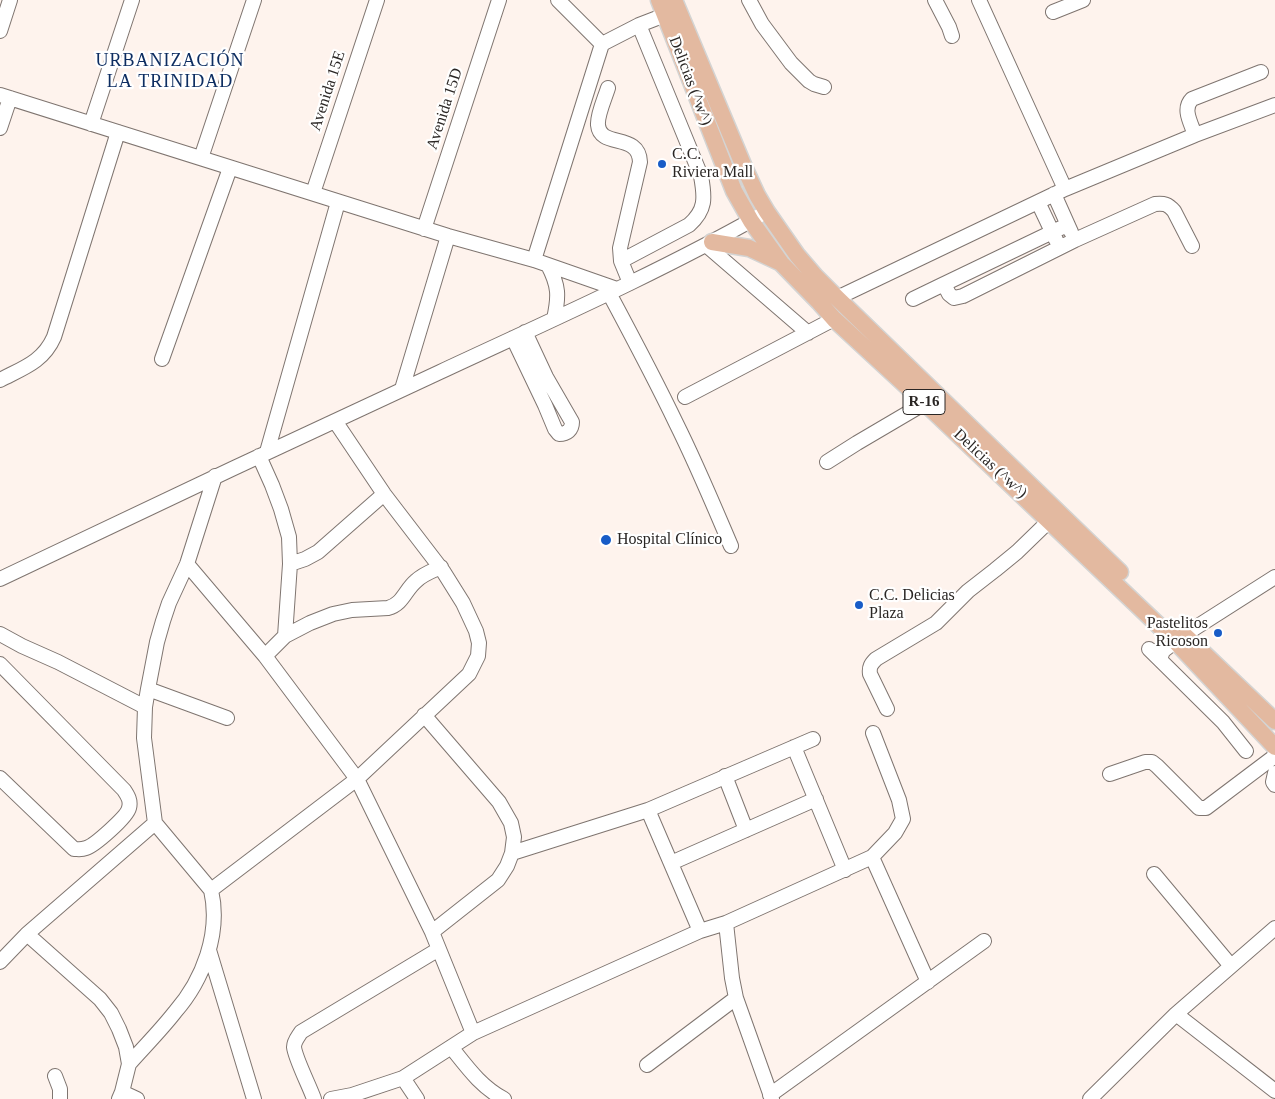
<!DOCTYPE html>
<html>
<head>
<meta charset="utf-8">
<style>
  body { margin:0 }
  canvas { display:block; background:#fef3ed }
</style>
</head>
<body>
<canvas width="1275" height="1099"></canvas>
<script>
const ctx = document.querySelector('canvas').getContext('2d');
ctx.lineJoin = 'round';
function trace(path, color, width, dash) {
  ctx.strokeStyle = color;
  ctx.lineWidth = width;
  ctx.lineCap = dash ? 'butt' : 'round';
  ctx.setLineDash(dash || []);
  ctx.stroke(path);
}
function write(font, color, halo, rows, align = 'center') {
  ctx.font = font + ' "Times New Roman",serif';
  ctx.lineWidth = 4.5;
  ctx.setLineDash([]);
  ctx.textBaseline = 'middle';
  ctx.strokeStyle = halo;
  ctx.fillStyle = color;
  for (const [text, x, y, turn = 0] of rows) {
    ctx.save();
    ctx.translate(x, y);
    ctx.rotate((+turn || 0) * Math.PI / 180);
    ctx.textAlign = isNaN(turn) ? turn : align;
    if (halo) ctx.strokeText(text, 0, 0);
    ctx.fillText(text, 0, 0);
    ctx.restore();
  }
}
const minor = new Path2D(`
  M 558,0 L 602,44
  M 749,0 L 762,24 L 791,63 L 809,81 L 814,84 L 824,87
  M 935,0 L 949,27 L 952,36
  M 979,0 L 1065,189
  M 1053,12 L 1083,0
  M 0,31 L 10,0
  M 608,88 C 605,98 597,115 598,125 C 600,149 639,132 640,162 L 620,248 L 621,261 L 630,283
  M 0,95 L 448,236 L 534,260 L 617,289
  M 91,124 L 132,0
  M 0,128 L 10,98
  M 1195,135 C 1191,123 1182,109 1192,99 L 1261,72
  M 201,158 L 254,0
  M 313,193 L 377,0
  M 1054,194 L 1071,232
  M 1038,202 L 1056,240
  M 1067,225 L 944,284 L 949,294 L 954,298 L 963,296 L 1075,240 L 1155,204 C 1164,203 1168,204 1174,211 L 1192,246
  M 424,229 L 499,0
  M 706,245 L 808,333
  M 534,260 L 602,44 L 639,25 L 665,15
  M 621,261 L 689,225 C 706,210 705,198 701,176 L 639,25
  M 548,265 C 559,286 559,296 554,319
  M 609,293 C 632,336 655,379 676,423 C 696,463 713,504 731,546
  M 837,298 L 1065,189 L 1195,135 L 1275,105
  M 913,299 L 944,284
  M 513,338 L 545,405 L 555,429 L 559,434 C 567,434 572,430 572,422 L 546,377 L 525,332
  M 162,359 L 230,168
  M 0,380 C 23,368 43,362 54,337 L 118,132
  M 402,389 L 448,236
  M 685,397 L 834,319
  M 267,452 L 338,202
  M 259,456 L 272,485 L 281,509 L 289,537 L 290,564 L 285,636
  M 827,462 L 857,443 L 925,403
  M 187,564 L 265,656 L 357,779 L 432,932 L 473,1033
  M 290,564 L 305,559 L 318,552 L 384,494
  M 0,579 C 146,509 293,440 440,372 C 547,322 656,274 759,216
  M 0,634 L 22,646 L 58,662 L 145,707
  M 1149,649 L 1223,722 L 1246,751
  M 265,656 L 285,636 L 310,623 L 333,614 L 352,610 L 388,608 C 403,604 405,590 416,581 C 423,574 432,571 441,567
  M 1160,659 L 1163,651 L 1184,635 L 1275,577
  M 0,664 L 124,790 C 128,796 131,801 129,808 C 127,817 94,846 86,848 C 81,850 78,849 74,849 L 0,778
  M 148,689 L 227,718
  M 887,709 L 870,674 C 869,667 871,664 876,659 L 936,623 L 968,591 L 995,570 L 1017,552 L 1049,521
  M 424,715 L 499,802 L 511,823 L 514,837 L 512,853 L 507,866 L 498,880 L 432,932
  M 794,747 L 845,870
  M 1275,773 L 1273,782 L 1275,785
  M 1110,774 L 1145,762 L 1152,762 L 1157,766 L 1199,808 L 1206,808 L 1275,756
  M 725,776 L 746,830
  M 648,810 L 700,931
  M 512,853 L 648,810 L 813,739
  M 872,857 L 928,982
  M 671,863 L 816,799
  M 1154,874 L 1231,966
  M 211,890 L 357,779 L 469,674 L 478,656 L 479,643 L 476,631 L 463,603 L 443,571 L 384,494 L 335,421
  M 726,923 L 732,978 L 736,998 L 772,1099
  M 27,934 L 100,999 L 111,1013 L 119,1029 L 126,1047 L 129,1064 L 122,1092 L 119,1099
  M 209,950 L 254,1099
  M 0,962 L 27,934 L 155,823 L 144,738 L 145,707 L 148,689 L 157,642 L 163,621 L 169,603 L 187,564 L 215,476
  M 1176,1014 L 1275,1091
  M 451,1047 C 467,1067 481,1087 504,1099
  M 129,1064 C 144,1047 161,1030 175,1012 C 203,980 221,933 211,890 L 155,823
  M 647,1065 L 736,998
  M 55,1076 L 60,1089 L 60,1099
  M 403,1078 L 417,1099
  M 122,1092 L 137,1099
  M 770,1095 L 984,941
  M 314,1099 C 310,1087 295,1058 294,1047 C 294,1041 298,1037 301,1032 L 439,949
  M 331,1099 L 352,1095 L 403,1078 L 473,1033 L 700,931 L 726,923 L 872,857 L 895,833 L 903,819 L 899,800 L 873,733
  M 1090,1099 L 1176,1014 L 1275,928`);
const major = new Path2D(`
  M 659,0 L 734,191 L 751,221 L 781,263 L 819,302 L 834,319 L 925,403 L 1176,642 L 1275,747
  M 674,0 L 744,167 L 757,195 L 767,212 L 797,255 L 815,276 L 837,298 L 1120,572
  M 712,242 L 749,248 L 779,262
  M 1177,628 L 1275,721`);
trace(minor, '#7f7570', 16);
trace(major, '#d4d4d3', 19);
trace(minor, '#fff', 14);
trace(major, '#e3b9a0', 16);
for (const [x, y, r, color] of [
  [662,164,5,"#185cc7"],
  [606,540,6,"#185cc7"],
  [859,605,5,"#185cc7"],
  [1218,633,5,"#185cc7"]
]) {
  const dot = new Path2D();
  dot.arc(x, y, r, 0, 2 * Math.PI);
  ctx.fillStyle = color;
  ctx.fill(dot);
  trace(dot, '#fff', 2);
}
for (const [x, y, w] of [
  [924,402,42]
]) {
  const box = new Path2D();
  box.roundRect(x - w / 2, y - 12.5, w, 25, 4);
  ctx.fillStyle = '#fff';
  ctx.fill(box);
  trace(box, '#2a2624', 1);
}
write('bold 15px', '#2a2624', null, [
  ["R-16",924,402]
]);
write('16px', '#2a2624', '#fff', [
  ["Delicias (^w^)",690,81,69],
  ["Avenida 15E",328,91,-72],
  ["Avenida 15D",445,109,-72],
  ["Delicias (^w^)",990,464,43]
]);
write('16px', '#2a2624', '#fff', [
  ["C.C.",672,155],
  ["Riviera Mall",672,173],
  ["Hospital Clínico",617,540],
  ["C.C. Delicias",869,596],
  ["Plaza",869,614],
  ["Pastelitos",1208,624,"right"],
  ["Ricoson",1208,642,"right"]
], 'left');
ctx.letterSpacing = '1px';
write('18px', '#0d2d61', '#fff', [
  ["URBANIZACIÓN",170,61],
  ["LA TRINIDAD",170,82]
]);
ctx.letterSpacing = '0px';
</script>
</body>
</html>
